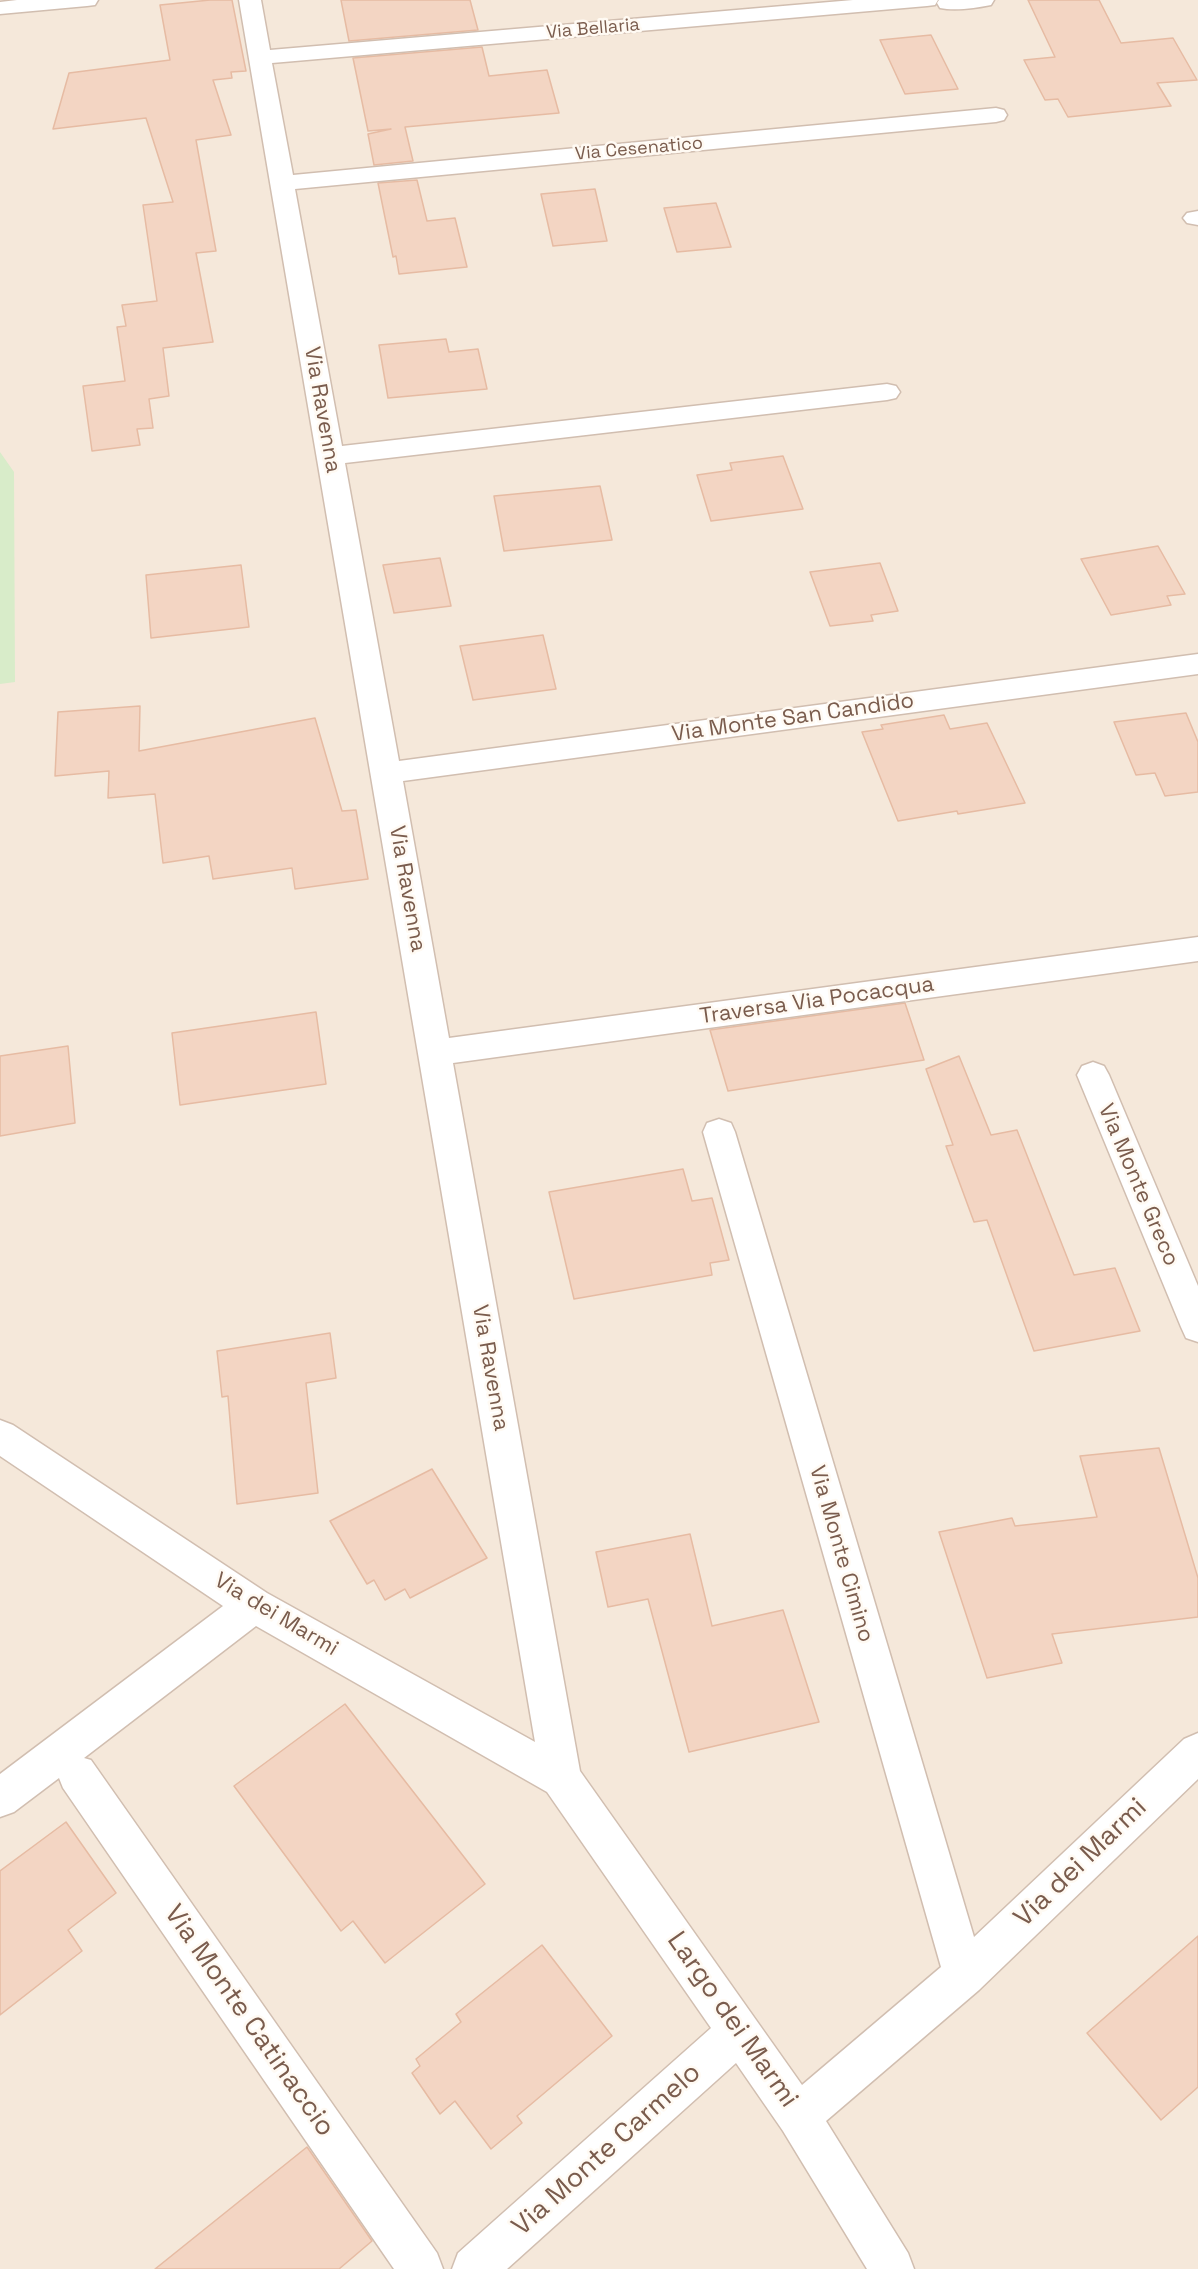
<!DOCTYPE html>
<html>
<head>
<meta charset="utf-8">
<style>
  body { margin:0 }
  canvas { display:block; background:#fdf6ec }
</style>
</head>
<body>
<canvas width="1198" height="2269"></canvas>
<script>
const ctx = document.querySelector('canvas').getContext('2d');
ctx.lineJoin = 'round';
function fill(path, color) {
  ctx.fillStyle = color;
  ctx.fill(path, 'evenodd');
}
function trace(path, color, width, dash) {
  ctx.strokeStyle = color;
  ctx.lineWidth = width;
  ctx.lineCap = dash ? 'butt' : 'round';
  ctx.setLineDash(dash || []);
  ctx.stroke(path);
}
function write(font, color, halo, rows, align = 'center') {
  ctx.font = font + ' "Space Grotesk",sans-serif';
  ctx.lineWidth = 5;
  ctx.setLineDash([]);
  ctx.textBaseline = 'middle';
  ctx.strokeStyle = halo;
  ctx.fillStyle = color;
  for (const [text, x, y, turn = 0] of rows) {
    ctx.save();
    ctx.translate(x, y);
    ctx.rotate((+turn || 0) * Math.PI / 180);
    ctx.textAlign = isNaN(turn) ? turn : align;
    if (halo) ctx.strokeText(text, 0, 0);
    ctx.fillText(text, 0, 0);
    ctx.restore();
  }
}
fill(new Path2D(`
  M 0,0 L 1198,0 L 1198,2269 L 0,2269 Z`), '#f5e8da');
fill(new Path2D(`
  M 0,452 L 14,472 L 15,682 L 0,684 Z`), '#d8ecc9');
const building = new Path2D(`
  M 210,0 L 232,0 L 246,71 L 231,72 L 232,78 L 213,80 L 231,135 L 196,140 L 216,251 L 196,253 L 213,342 L 163,348 L 169,396 L 149,399 L 153,428 L 137,429 L 140,445 L 92,451 L 83,386 L 125,381 L 117,327 L 126,326 L 122,305 L 157,301 L 143,205 L 173,202 L 146,118 L 53,129 L 69,73 L 170,60 L 160,5 Z
  M 341,0 L 470,0 L 478,30 L 349,41 Z
  M 1028,0 L 1099,0 L 1121,43 L 1173,38 L 1197,80 L 1157,83 L 1171,106 L 1068,117 L 1058,99 L 1045,100 L 1024,60 L 1055,57 Z
  M 931,35 L 958,89 L 905,94 L 880,40 Z
  M 482,47 L 489,76 L 547,70 L 559,113 L 405,127 L 413,161 L 374,165 L 368,134 L 391,129 L 368,131 L 353,58 Z
  M 417,180 L 427,221 L 455,218 L 467,267 L 399,274 L 396,256 L 393,257 L 378,183 Z
  M 595,189 L 607,241 L 553,246 L 541,194 Z
  M 716,203 L 731,247 L 677,252 L 664,208 Z
  M 446,339 L 449,352 L 478,349 L 487,389 L 388,398 L 379,345 Z
  M 783,456 L 803,509 L 711,521 L 697,475 L 732,470 L 730,463 Z
  M 600,486 L 612,540 L 504,551 L 494,496 Z
  M 1158,546 L 1185,594 L 1167,596 L 1171,605 L 1111,615 L 1081,559 Z
  M 440,558 L 451,606 L 394,613 L 383,565 Z
  M 880,563 L 898,611 L 871,615 L 873,621 L 830,626 L 810,572 Z
  M 241,565 L 249,627 L 151,638 L 146,575 Z
  M 543,635 L 556,689 L 473,700 L 460,646 Z
  M 140,706 L 139,751 L 315,718 L 342,811 L 356,810 L 368,879 L 295,889 L 292,868 L 213,879 L 209,856 L 163,863 L 155,794 L 108,798 L 109,771 L 55,776 L 58,712 Z
  M 1186,713 L 1198,742 L 1198,792 L 1165,796 L 1155,773 L 1136,775 L 1114,722 Z
  M 944,715 L 950,729 L 987,723 L 1025,803 L 958,814 L 957,811 L 898,821 L 862,732 L 883,729 L 881,725 Z
  M 905,1003 L 924,1060 L 728,1091 L 710,1030 Z
  M 316,1012 L 326,1084 L 180,1105 L 172,1033 Z
  M 68,1046 L 75,1123 L 0,1136 L 0,1056 Z
  M 959,1056 L 991,1135 L 1017,1130 L 1074,1275 L 1115,1268 L 1140,1331 L 1034,1351 L 987,1220 L 974,1222 L 946,1146 L 953,1145 L 926,1069 Z
  M 683,1169 L 692,1201 L 712,1198 L 729,1260 L 710,1263 L 712,1275 L 574,1299 L 549,1192 Z
  M 330,1333 L 336,1378 L 306,1383 L 318,1493 L 237,1504 L 228,1396 L 222,1397 L 217,1351 Z
  M 1159,1448 L 1198,1578 L 1198,1617 L 1052,1634 L 1062,1663 L 987,1678 L 939,1532 L 1012,1518 L 1015,1526 L 1097,1517 L 1080,1456 Z
  M 432,1469 L 487,1558 L 410,1598 L 405,1589 L 385,1600 L 374,1580 L 367,1584 L 330,1521 Z
  M 690,1534 L 712,1626 L 783,1610 L 819,1722 L 689,1752 L 648,1599 L 608,1607 L 596,1552 Z
  M 345,1704 L 485,1884 L 385,1963 L 353,1921 L 341,1931 L 234,1786 Z
  M 66,1822 L 116,1893 L 68,1930 L 82,1951 L 0,2015 L 0,1871 Z
  M 1198,1936 L 1198,2087 L 1161,2120 L 1087,2033 Z
  M 542,1945 L 612,2036 L 517,2116 L 522,2123 L 491,2149 L 455,2101 L 440,2114 L 412,2073 L 420,2066 L 416,2059 L 461,2022 L 456,2014 Z
  M 307,2147 L 372,2241 L 339,2269 L 155,2269 Z`);
fill(building, '#f3d5c3');
trace(building, '#e6bba3', 1.5);
const minor = new Path2D(`
  M 17,0 L 98,0 L 95,5 L 87,6 L 0,14 L 0,2 Z
  M 239,0 L 261,0 L 270,50 L 853,0 L 938,0 L 935,5 L 927,6 L 272,63 L 293,175 L 996,108 L 1004,110 L 1007,115 L 1004,120 L 996,122 L 295,189 L 342,446 L 887,384 L 896,386 L 900,392 L 896,398 L 887,400 L 345,463 L 399,761 L 1198,654 L 1198,674 L 403,781 L 449,1038 L 1198,937 L 1198,961 L 453,1063 L 580,1771 L 802,2085 L 941,1967 L 703,1132 L 707,1123 L 719,1119 L 731,1123 L 735,1132 L 974,1937 L 1184,1739 L 1198,1733 L 1198,1779 L 979,1990 L 826,2121 L 908,2253 L 914,2269 L 867,2269 L 783,2131 L 736,2063 L 507,2269 L 452,2269 L 458,2253 L 711,2028 L 547,1792 L 256,1626 L 84,1758 L 91,1760 L 437,2253 L 443,2269 L 394,2269 L 63,1788 L 59,1778 L 14,1812 L 0,1817 L 0,1774 L 223,1606 L 0,1456 L 0,1420 L 13,1425 L 267,1593 L 535,1742 Z
  M 939,0 L 994,0 L 991,5 C 976,8 955,11 940,8 L 937,3 Z
  M 1198,211 L 1198,225 L 1187,223 L 1183,218 L 1187,213 Z
  M 1093,1062 L 1104,1066 L 1109,1075 L 1198,1286 L 1198,1342 L 1186,1338 L 1181,1327 L 1077,1075 L 1082,1066 Z`);
trace(minor, '#d1beb0', 3);
fill(minor, '#fff');
write('18px', '#7a5c4d', '#fffaf3', [
  ["Via Bellaria",593,29,-5],
  ["Via Cesenatico",639,149,-5]
]);
write('22px', '#7a5c4d', '#fffaf3', [
  ["Via Ravenna",322,410,80],
  ["Via Monte San Candido",793,718,-8],
  ["Via Ravenna",407,889,80],
  ["Traversa Via Pocacqua",817,1001,-8],
  ["Via Monte Greco",1138,1185,67],
  ["Via Ravenna",490,1368,80],
  ["Via Monte Cimino",841,1554,74],
  ["Via dei Marmi",276,1615,31]
]);
write('27px', '#7a5c4d', '#fffaf3', [
  ["Via dei Marmi",1081,1863,-44],
  ["Largo dei Marmi",732,2020,55],
  ["Via Monte Catinaccio",249,2021,55],
  ["Via Monte Carmelo",607,2150,-42]
]);
</script>
</body>
</html>
